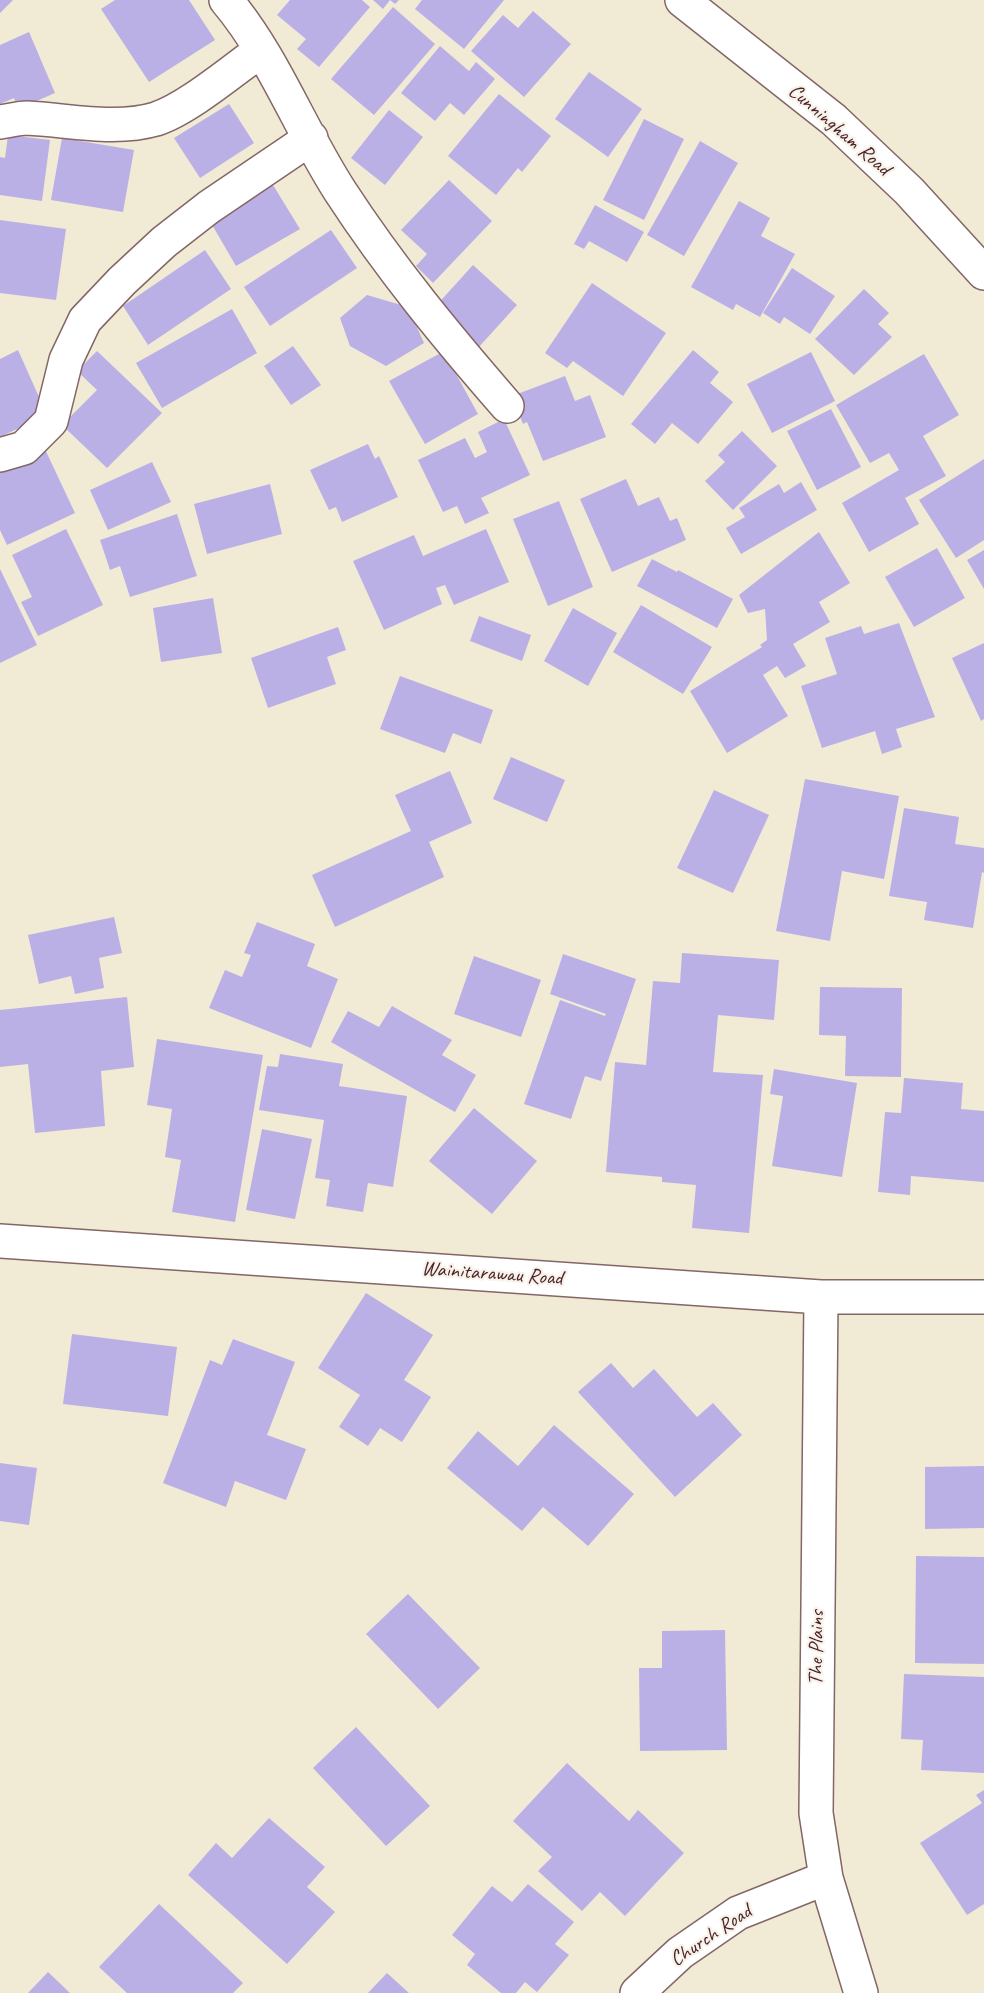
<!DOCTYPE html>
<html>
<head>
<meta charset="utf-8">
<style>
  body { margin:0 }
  canvas { display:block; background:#f1ead5 }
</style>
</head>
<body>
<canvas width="984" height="1993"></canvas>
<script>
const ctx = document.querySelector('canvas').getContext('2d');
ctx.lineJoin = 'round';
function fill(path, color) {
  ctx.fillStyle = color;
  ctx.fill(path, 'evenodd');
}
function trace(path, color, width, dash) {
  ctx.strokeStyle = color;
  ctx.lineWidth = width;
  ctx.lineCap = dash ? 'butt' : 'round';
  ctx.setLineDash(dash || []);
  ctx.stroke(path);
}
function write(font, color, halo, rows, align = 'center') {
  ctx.font = font + ' Caveat,sans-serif';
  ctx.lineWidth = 4.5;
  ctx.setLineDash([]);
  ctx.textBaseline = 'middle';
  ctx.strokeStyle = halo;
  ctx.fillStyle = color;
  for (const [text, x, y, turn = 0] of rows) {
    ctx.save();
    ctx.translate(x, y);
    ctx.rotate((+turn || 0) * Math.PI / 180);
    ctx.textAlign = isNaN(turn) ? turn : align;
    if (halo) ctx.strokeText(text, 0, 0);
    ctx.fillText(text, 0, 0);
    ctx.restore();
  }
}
fill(new Path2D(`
  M 0,0 L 13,0 L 0,13 Z
  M 115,0 L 189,0 L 215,40 L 149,82 L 101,9 Z
  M 290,0 L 362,0 L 370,7 L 319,67 L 297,49 L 306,39 L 277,15 Z
  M 373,0 L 399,0 L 395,4 L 390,0 L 383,9 Z
  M 422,0 L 504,0 L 464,49 L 415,9 Z
  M 393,7 L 435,44 L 374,115 L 331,79 Z
  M 533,11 L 571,44 L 524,97 L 471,51 L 503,15 L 518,28 Z
  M 29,32 L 55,93 L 18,109 L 14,98 L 0,104 L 0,45 Z
  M 440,46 L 469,71 L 476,62 L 495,79 L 464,115 L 450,103 L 435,121 L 401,93 Z
  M 589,72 L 642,109 L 608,157 L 555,119 Z
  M 499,94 L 551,136 L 522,172 L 518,168 L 496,195 L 448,156 Z
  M 229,104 L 254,143 L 200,178 L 174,138 Z
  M 389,110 L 423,137 L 385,185 L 351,158 Z
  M 644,119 L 684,139 L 644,220 L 603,200 Z
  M 8,135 L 50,140 L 42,201 L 0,195 L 0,157 L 5,158 Z
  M 62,138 L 134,150 L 123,212 L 51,200 Z
  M 700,141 L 738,163 L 684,256 L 647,235 Z
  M 449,180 L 492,221 L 433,283 L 416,266 L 427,254 L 401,230 Z
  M 273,185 L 300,229 L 236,266 L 211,223 Z
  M 739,201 L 770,218 L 761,236 L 795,254 L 760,317 L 736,304 L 733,310 L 691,287 Z
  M 595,205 L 644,232 L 627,262 L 589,241 L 584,249 L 574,244 Z
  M 0,220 L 66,229 L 56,300 L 0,293 Z
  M 331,230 L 357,268 L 270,326 L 244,287 Z
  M 205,250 L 231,289 L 148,345 L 123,306 Z
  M 473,265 L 517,305 L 478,348 L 434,308 Z
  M 792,268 L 835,296 L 810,334 L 784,317 L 780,324 L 763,313 Z
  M 592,283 L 666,333 L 623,396 L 573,361 L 567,368 L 545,353 Z
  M 864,289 L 889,313 L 878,324 L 892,337 L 854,375 L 815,339 Z
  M 367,295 L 408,307 L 424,343 L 386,366 L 350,346 L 340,318 Z
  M 232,309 L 257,353 L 162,408 L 136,363 Z
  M 293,346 L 321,385 L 291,405 L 264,366 Z
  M 448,349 L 460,370 L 455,372 L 478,414 L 425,444 L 389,381 Z
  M 18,350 L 47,415 L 0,437 L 0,359 Z
  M 693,350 L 719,372 L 710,383 L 733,402 L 698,444 L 672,423 L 655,444 L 631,424 Z
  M 97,351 L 162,413 L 107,468 L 62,425 L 97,390 L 77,371 Z
  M 811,352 L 835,401 L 772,433 L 747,384 Z
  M 924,354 L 959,415 L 923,436 L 946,476 L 905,498 L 919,524 L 869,552 L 842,503 L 899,470 L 889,453 L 870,463 L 836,405 Z
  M 565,376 L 575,401 L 590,395 L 606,437 L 543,461 L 527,422 L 523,424 L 512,396 Z
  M 831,409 L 861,467 L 817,490 L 787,431 Z
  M 504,419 L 530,475 L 481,498 L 489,513 L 465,524 L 457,506 L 443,512 L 418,460 L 465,438 L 475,458 L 487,452 L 478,432 Z
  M 742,431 L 777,466 L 733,510 L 705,481 L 725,462 L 718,455 Z
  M 368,444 L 375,459 L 379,456 L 398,497 L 342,522 L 336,507 L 329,510 L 310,470 Z
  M 43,445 L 75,513 L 7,545 L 0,530 L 0,465 Z
  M 984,459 L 984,540 L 956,558 L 919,500 Z
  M 152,462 L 171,502 L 108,530 L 90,490 Z
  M 626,479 L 638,506 L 659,497 L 670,521 L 677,518 L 686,540 L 612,572 L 580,499 Z
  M 801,482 L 817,510 L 741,554 L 726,528 L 745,517 L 739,508 L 779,484 L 784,493 Z
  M 270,484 L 282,534 L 207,554 L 194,504 Z
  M 559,501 L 593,587 L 548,606 L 513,519 Z
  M 177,514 L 197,576 L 130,597 L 120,566 L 110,570 L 100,540 Z
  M 66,529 L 103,605 L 38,636 L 21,602 L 32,597 L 12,555 Z
  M 486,529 L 509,582 L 454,605 L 445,585 L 436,588 L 442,604 L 384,630 L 353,561 L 414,535 L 423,556 Z
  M 819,532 L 850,583 L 819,602 L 830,622 L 793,644 L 806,666 L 785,678 L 777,666 L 763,675 L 788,716 L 727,753 L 690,691 L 762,647 L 760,645 L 767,640 L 765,609 L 748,613 L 739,595 Z
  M 937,548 L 965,598 L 914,627 L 885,577 Z
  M 984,550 L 984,589 L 967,560 Z
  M 652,559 L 677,572 L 678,570 L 733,599 L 717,628 L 637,586 Z
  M 0,569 L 37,645 L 0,663 Z
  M 213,598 L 222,653 L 161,662 L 153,608 Z
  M 641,605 L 712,647 L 683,694 L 613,652 Z
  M 573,608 L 617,633 L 588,686 L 544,661 Z
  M 479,616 L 531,635 L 522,661 L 470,641 Z
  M 899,623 L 935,717 L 896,729 L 902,747 L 882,754 L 875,731 L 822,748 L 801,686 L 837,674 L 825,638 L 861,626 L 864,634 Z
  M 338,627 L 346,650 L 327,657 L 336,684 L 268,708 L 251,658 Z
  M 984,643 L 984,719 L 981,721 L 952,658 Z
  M 400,676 L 493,710 L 481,744 L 453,733 L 445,753 L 380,729 Z
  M 511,757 L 565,780 L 547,822 L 493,799 Z
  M 450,771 L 472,823 L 429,842 L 444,877 L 335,927 L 312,875 L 411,831 L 395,795 Z
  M 805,779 L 899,796 L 884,879 L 842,871 L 830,941 L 776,931 Z
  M 714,790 L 769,815 L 733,893 L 677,868 Z
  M 904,808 L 959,817 L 955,844 L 984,848 L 984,873 L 982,872 L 973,928 L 924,920 L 927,902 L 889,896 Z
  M 114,917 L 122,953 L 99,958 L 104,988 L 75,994 L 71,976 L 39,984 L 28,935 Z
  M 257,922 L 315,944 L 307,966 L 338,979 L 311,1048 L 209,1008 L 225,970 L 242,977 L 251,955 L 244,953 Z
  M 682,953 L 779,960 L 774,1020 L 718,1015 L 713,1072 L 763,1075 L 749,1233 L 692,1228 L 696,1185 L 662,1182 L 662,1177 L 606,1172 L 615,1062 L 646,1065 L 653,981 L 680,983 Z
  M 563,954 L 636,979 L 601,1081 L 585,1076 L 571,1119 L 524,1104 L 560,1000 L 605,1016 L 606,1014 L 550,994 Z
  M 474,956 L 541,980 L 521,1037 L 454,1014 Z
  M 820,987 L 902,988 L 901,1077 L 845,1076 L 846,1036 L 819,1035 Z
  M 127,997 L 134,1067 L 101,1071 L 105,1126 L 35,1133 L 28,1064 L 0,1067 L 0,1010 Z
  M 392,1006 L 452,1040 L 442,1055 L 476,1075 L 455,1112 L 331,1042 L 348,1011 L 379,1027 Z
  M 157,1039 L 263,1055 L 235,1222 L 172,1212 L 181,1160 L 165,1157 L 172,1109 L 147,1105 Z
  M 280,1054 L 343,1064 L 339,1086 L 407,1096 L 393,1187 L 368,1183 L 363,1212 L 326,1206 L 330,1180 L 315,1178 L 324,1120 L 259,1110 L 267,1066 L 278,1067 Z
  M 774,1069 L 857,1083 L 842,1177 L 772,1166 L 783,1096 L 770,1094 Z
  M 904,1078 L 963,1083 L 961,1109 L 984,1111 L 984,1182 L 911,1176 L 910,1195 L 878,1192 L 885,1112 L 901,1113 Z
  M 474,1108 L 537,1161 L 492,1214 L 429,1161 Z
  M 262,1129 L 312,1139 L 295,1219 L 246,1210 Z
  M 366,1293 L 433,1335 L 404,1380 L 431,1397 L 402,1442 L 380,1428 L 368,1446 L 339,1427 L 360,1395 L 318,1368 Z
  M 72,1334 L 177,1347 L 168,1416 L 63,1404 Z
  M 233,1339 L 295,1362 L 267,1435 L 306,1449 L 286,1500 L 235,1481 L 226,1507 L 163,1483 L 210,1360 L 222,1365 Z
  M 611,1363 L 633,1388 L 654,1369 L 697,1417 L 713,1403 L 742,1435 L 675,1497 L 578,1392 Z
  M 554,1425 L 634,1494 L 588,1546 L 543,1507 L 522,1531 L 447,1468 L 478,1431 L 518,1466 Z
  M 0,1463 L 37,1468 L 29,1525 L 0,1521 Z
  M 984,1466 L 984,1528 L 925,1529 L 925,1467 Z
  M 916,1556 L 984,1557 L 984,1664 L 915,1663 Z
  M 408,1594 L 480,1668 L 438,1709 L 366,1634 Z
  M 725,1630 L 727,1750 L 640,1751 L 639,1668 L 662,1668 L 662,1631 Z
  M 904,1674 L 984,1677 L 984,1773 L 921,1770 L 923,1740 L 901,1739 Z
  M 356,1727 L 430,1806 L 386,1846 L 313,1768 Z
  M 567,1763 L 629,1821 L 638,1810 L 684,1853 L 625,1916 L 600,1892 L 582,1911 L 538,1871 L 552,1857 L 513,1821 Z
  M 984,1790 L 984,1904 L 967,1915 L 920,1843 L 982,1803 L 976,1795 Z
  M 269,1818 L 325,1867 L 307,1887 L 335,1912 L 287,1964 L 188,1875 L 216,1843 L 232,1858 Z
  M 528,1884 L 574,1922 L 555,1944 L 569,1955 L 537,1992 L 525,1982 L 516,1993 L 501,1993 L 467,1965 L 475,1954 L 452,1935 L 492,1886 L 512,1902 Z
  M 159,1904 L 243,1983 L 233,1993 L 127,1993 L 99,1967 Z
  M 48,1972 L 70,1993 L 28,1993 Z
  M 387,1973 L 409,1993 L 368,1993 Z`), '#bbb0e6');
const minor = new Path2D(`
  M 226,0 C 274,57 300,129 340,191 C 390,268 447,337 507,406
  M 0,122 C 9,121 18,118 27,118 C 69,120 115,131 156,119 C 187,109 232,71 260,51
  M 0,455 L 24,448 L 51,421 L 66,360 L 85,320 L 122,281 L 164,242 L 209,207 L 311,138
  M 0,1241 L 821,1297 L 984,1297
  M 821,1297 L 816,1813 L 826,1878 L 861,1993
  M 637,1993 L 680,1953 L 738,1913 L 826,1878`);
const major = new Path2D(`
  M 682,0 L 834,120 L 909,191 L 984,273`);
trace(minor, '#846666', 36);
trace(major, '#846666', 36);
trace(minor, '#fff', 33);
trace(major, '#fff', 33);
write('21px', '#4a1f2b', '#f7f3e8', [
  ["Cunningham Road",839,130,41],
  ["Wainitarawau Road",492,1274,4],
  ["The Plains",817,1648,-89],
  ["Church Road",711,1936,-34]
]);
</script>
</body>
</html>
